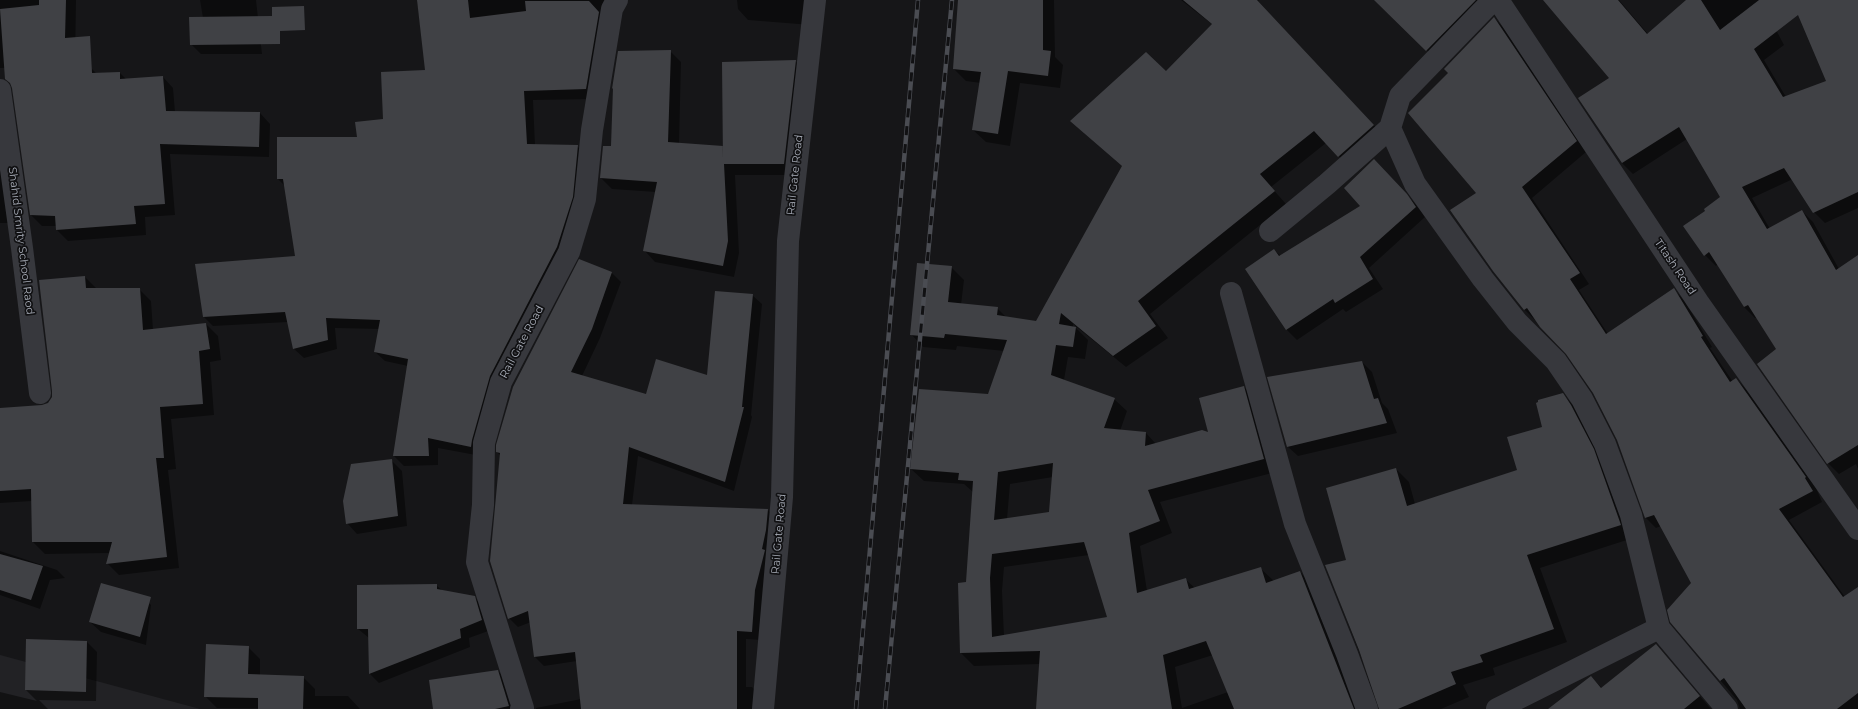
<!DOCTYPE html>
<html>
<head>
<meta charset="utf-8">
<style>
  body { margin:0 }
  canvas { display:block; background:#161618 }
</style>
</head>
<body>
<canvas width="1858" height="709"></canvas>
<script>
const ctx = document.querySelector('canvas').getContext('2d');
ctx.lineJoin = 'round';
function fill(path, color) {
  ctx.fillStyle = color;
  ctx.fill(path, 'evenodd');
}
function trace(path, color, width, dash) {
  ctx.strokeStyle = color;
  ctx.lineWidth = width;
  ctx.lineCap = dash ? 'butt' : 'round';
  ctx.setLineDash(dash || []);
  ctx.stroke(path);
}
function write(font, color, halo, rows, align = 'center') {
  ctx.font = font + ' Montserrat,sans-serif';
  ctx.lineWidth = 3.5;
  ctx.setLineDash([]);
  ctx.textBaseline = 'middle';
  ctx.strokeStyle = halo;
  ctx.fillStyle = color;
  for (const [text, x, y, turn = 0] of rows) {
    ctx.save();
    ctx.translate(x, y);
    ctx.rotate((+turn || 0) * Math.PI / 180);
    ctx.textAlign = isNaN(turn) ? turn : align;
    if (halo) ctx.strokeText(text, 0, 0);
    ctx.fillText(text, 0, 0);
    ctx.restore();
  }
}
fill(new Path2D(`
  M 0,655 L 200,709 L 0,709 Z`), '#222225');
fill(new Path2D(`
  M 0,0 L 76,0 L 75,65 L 0,68 Z
  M 200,0 L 256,0 L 262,54 L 201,54 L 191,44 L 203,18 Z
  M 417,0 L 610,0 L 596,99 L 533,100 L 535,145 L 577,146 L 587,156 L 582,207 L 481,456 L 438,448 L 438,465 L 404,466 L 394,456 L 408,366 L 385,361 L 375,352 L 380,329 L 335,328 L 337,349 L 304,358 L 294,349 L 288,322 L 213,326 L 204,317 L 297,257 L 285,186 L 278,179 L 358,138 L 384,120 L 426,71 Z
  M 737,0 L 813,0 L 811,25 L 748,20 L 738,9 Z
  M 959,0 L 1054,0 L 1055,57 L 1063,65 L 1060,88 L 1020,83 L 1010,146 L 986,142 L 973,130 L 981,83 L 966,81 L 954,69 Z
  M 1181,0 L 1259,0 L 1258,1 L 1386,138 L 1351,169 L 1326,143 L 1271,187 L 1286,204 L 1150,314 L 1168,338 L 1126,367 L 1073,324 L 1073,328 L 1076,328 L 1088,340 L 1085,359 L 1068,357 L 1064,380 L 1114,399 L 1127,411 L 1120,431 L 1146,433 L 1156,444 L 1209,434 L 1244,387 L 1256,400 L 1276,472 L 1160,502 L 1172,533 L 1140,546 L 1147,591 L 1185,579 L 1195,588 L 1260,568 L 1274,581 L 1300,572 L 1313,585 L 1361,709 L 1037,709 L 1040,664 L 974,666 L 961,653 L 959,584 L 967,583 L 973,492 L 964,484 L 924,481 L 911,469 L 988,395 L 1004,351 L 957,346 L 956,350 L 923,347 L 911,334 L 951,267 L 964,280 L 961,305 L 997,308 L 1006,317 L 1037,322 L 1123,167 L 1084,133 L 1166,72 L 1213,25 ZM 1053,477 L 1050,513 L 1007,519 L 1010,484 ZM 1089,555 L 1108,617 L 1004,636 L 1002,591 L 1004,567 ZM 1213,655 L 1228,692 L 1182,708 L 1175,667 Z
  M 1375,0 L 1487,0 L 1438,61 Z
  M 1544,0 L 1619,0 L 1648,34 L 1688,0 L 1816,0 L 1774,26 L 1784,45 L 1764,60 L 1786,97 L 1858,151 L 1858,208 L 1825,223 L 1814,212 L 1793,179 L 1752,198 L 1770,229 L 1802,211 L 1813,222 L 1839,269 L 1858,256 L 1858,469 L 1856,464 L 1839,474 L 1828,463 L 1778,350 L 1757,317 L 1755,318 L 1744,307 L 1718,264 L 1716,266 L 1705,255 L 1707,211 L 1721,197 L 1687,139 L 1633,174 L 1622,163 L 1611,79 Z
  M 1494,18 L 1504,28 L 1586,152 L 1532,198 L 1589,284 L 1579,290 L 1608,334 L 1674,290 L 1684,300 L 1712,347 L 1710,348 L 1733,382 L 1736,379 L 1747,390 L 1816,488 L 1822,502 L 1789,520 L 1845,597 L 1858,588 L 1858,709 L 1740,709 L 1737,700 L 1671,622 L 1692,583 L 1661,526 L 1656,528 L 1645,517 L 1618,439 L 1593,391 L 1567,353 L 1536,319 L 1535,320 L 1524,309 L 1477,193 L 1450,73 Z
  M 670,51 L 681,62 L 679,144 L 724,149 L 795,61 L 807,72 L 795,175 L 735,175 L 739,253 L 734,277 L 655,262 L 644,250 L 656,192 L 612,189 L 601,178 L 612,147 L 614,90 L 613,88 Z
  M 92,69 L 97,74 L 120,73 L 127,80 L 163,77 L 173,88 L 175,112 L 260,113 L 270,124 L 269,157 L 170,154 L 175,215 L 145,217 L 146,235 L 68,241 L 57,230 L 57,226 L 42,226 L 31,215 Z
  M 1374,160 L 1417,206 L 1425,217 L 1369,268 L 1383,289 L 1346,312 L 1343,309 L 1297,340 L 1287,330 L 1246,269 L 1274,250 L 1281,256 L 1361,207 L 1357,176 Z
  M 0,170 L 7,177 L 13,223 L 0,223 Z
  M 580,260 L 612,273 L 621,282 L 600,338 L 582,376 L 646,395 L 708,376 L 752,295 L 762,304 L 751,415 L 752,417 L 734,491 L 638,456 L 632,505 L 768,510 L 777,520 L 761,640 L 746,639 L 746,687 L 752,687 L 761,696 L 760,709 L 536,709 L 536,708 L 581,699 L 577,661 L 544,666 L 535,657 L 531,622 L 518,627 L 509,618 L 500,455 L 497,452 Z
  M 85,277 L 97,289 L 139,289 L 151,301 L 153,330 L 206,324 L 218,336 L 221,360 L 210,362 L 214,415 L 171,419 L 176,469 L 168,470 L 179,568 L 119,575 L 107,563 L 110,553 L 45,554 L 33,542 L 32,501 L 0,503 L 0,409 L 42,406 L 48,404 L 53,398 Z
  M 1362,362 L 1372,372 L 1382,403 L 1388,409 L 1397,433 L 1298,456 L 1287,446 Z
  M 1563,395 L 1576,408 L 1584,420 L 1633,538 L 1540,568 L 1567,642 L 1493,668 L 1495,675 L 1463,685 L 1469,697 L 1441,709 L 1380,709 L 1380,705 L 1326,566 L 1347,560 L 1396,469 L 1409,482 L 1415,504 L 1519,470 Z
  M 391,460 L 402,471 L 407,526 L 357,534 L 347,523 Z
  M 0,551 L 57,570 L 65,578 L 50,580 L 40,609 L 0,595 Z
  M 436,585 L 443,591 L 474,597 L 484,607 L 491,630 L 469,638 L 470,647 L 379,683 L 370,674 L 369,638 L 358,629 Z
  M 141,595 L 151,605 L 146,645 L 101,632 L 90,622 Z
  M 87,642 L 97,652 L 96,701 L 39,700 L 48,709 L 0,709 L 0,692 L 37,701 L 26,690 Z
  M 1656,645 L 1711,709 L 1572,709 L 1563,698 L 1591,677 L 1602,688 Z
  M 248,647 L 260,659 L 260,676 L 303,677 L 315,689 L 315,696 L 348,696 L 360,709 L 217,708 L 205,696 Z
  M 498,671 L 507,680 L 516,709 L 434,709 Z`), '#0007');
fill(new Path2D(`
  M 39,0 L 66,0 L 65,38 L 90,36 L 92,73 L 120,72 L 120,79 L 163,76 L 166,111 L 260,112 L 259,147 L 160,144 L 165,204 L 134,206 L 136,224 L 56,230 L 55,216 L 30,215 L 12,88 L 10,83 L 5,79 L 0,9 L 39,5 Z
  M 417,0 L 468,0 L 470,18 L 526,11 L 525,1 L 589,1 L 599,12 L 586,89 L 524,91 L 527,144 L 578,145 L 573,197 L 557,247 L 490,376 L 472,440 L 471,447 L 428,438 L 429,456 L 393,456 L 408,359 L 374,352 L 380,320 L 326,318 L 328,340 L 293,349 L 285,312 L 203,317 L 195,264 L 295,256 L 283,179 L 277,179 L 277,137 L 357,137 L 355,122 L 383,119 L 381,72 L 425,70 Z
  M 958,0 L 1043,0 L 1043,50 L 1051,51 L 1048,76 L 1008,71 L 998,134 L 972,130 L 981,72 L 953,69 Z
  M 1183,0 L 1257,0 L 1374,125 L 1338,157 L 1314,131 L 1260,174 L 1275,191 L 1138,301 L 1156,326 L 1113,356 L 1061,313 L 1059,324 L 1076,327 L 1073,347 L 1056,345 L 1051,375 L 1115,398 L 1104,428 L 1146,432 L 1145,446 L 1202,430 L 1208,432 L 1199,398 L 1244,386 L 1264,459 L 1148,490 L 1160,521 L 1129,533 L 1137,593 L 1186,578 L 1189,589 L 1261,567 L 1266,583 L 1300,571 L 1354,709 L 1234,709 L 1206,641 L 1163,655 L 1172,709 L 1036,709 L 1040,651 L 960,653 L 958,583 L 966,582 L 973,481 L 958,480 L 959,473 L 910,469 L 919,389 L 988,394 L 1007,340 L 945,334 L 944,338 L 910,335 L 917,263 L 952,266 L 948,302 L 998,307 L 997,315 L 1036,321 L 1122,166 L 1070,121 L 1146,52 L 1166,71 L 1212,24 ZM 1053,463 L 1049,512 L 994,520 L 998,472 ZM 1084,542 L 1107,617 L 992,637 L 990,578 L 992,554 Z
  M 1374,0 L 1476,0 L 1426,51 Z
  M 1543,0 L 1618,0 L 1647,34 L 1686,0 L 1701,0 L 1720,30 L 1759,0 L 1858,0 L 1858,192 L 1813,213 L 1784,168 L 1742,187 L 1767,229 L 1802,210 L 1836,270 L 1858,255 L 1858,445 L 1827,464 L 1757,364 L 1776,349 L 1748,305 L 1744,307 L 1709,252 L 1704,256 L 1683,226 L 1705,211 L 1704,209 L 1720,197 L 1679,127 L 1622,163 L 1578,98 L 1609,78 ZM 1798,15 L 1826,81 L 1783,97 L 1754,49 Z
  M 304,6 L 305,30 L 280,31 L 280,44 L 190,45 L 189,17 L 272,16 L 272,7 Z
  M 1494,17 L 1577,141 L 1522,187 L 1580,273 L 1570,279 L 1606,334 L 1674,288 L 1703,336 L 1701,337 L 1730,382 L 1736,378 L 1806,477 L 1805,478 L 1813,491 L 1779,509 L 1843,597 L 1858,587 L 1858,693 L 1837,709 L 1746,709 L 1724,678 L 1720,681 L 1670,622 L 1667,610 L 1691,583 L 1654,515 L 1645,518 L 1617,440 L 1593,393 L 1566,354 L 1540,327 L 1527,308 L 1524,310 L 1493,271 L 1450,210 L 1476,193 L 1408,113 L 1448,73 L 1444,69 Z
  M 671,50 L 668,142 L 723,146 L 723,160 L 722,62 L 796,60 L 784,164 L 724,164 L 728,241 L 723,266 L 643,251 L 657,182 L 600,178 L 603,146 L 611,146 L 613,88 L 612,89 L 618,51 Z
  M 1374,159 L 1407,194 L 1416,207 L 1360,257 L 1373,279 L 1335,303 L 1333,299 L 1286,330 L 1245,269 L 1274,249 L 1279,256 L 1360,206 L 1344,188 Z
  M 579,259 L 612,272 L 592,329 L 571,372 L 646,394 L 656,359 L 707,375 L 715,291 L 753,294 L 742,407 L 744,407 L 725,482 L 629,447 L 623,504 L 768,509 L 766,530 L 762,549 L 765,550 L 755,590 L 752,632 L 737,631 L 737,709 L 581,709 L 575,652 L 534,657 L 528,611 L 508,619 L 490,561 L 500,453 L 496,452 L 496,445 L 513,387 Z
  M 85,276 L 86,288 L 140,288 L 143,330 L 206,323 L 210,349 L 199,351 L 203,404 L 160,407 L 164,458 L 156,458 L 167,557 L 106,564 L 112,542 L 32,542 L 31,489 L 0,491 L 0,408 L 42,405 L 48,403 L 52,397 L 52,391 L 39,280 Z
  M 1362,361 L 1374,399 L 1378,398 L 1387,423 L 1287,447 L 1267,377 Z
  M 1563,393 L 1571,405 L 1594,449 L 1621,525 L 1527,555 L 1554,629 L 1480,655 L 1483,662 L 1451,672 L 1456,684 L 1398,709 L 1379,709 L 1359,650 L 1325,565 L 1346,560 L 1326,488 L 1396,468 L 1407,506 L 1517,470 L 1507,437 L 1542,427 L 1536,403 L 1538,402 L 1538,400 Z
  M 392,459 L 398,516 L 346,524 L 343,501 L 351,464 Z
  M 0,554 L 43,566 L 31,600 L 0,590 Z
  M 101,583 L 151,597 L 140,637 L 89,622 Z
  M 437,584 L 437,589 L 475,596 L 482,620 L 460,629 L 461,638 L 369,674 L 368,629 L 357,629 L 357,585 Z
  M 26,639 L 87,641 L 86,692 L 25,690 Z
  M 206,644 L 249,646 L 248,674 L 304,676 L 303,709 L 258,709 L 258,698 L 204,697 Z
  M 1656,644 L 1700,696 L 1684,709 L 1548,709 L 1591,676 L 1601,688 Z
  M 498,670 L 509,706 L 495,709 L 433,709 L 429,680 Z`), '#404145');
trace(new Path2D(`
  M 1498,0 L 1698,302 L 1858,529
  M 0,90 L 22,248 L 40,393
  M 1390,128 L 1415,184 L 1483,279 L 1517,322 L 1556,361 L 1582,399 L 1605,444 L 1631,515 L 1659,628
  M 1270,231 L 1327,184 L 1390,128 L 1400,96 L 1493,0
  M 1231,293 L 1295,524 L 1347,654 L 1367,709
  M 521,709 L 523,708 L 477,562 L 483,505 L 484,443 L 501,382 L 569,252 L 585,199 L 592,130 L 612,9 L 617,0
  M 763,709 L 782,497 L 788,241 L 815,0
  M 1497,709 L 1659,628 L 1727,709`), '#37383d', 22);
const rail = new Path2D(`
  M 856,709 L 918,0
  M 885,709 L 952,0`);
trace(rail, '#4a4c52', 4.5);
trace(rail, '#111113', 3, [9]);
write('11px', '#a8adb8', '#111113', [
  ["Rail Gate Road",795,175,-84],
  ["Shahid Smrity School Raod",21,241,83],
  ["Titash Road",1675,267,56],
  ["Rail Gate Road",522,342,-62],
  ["Rail Gate Road",779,534,-85]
]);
</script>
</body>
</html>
